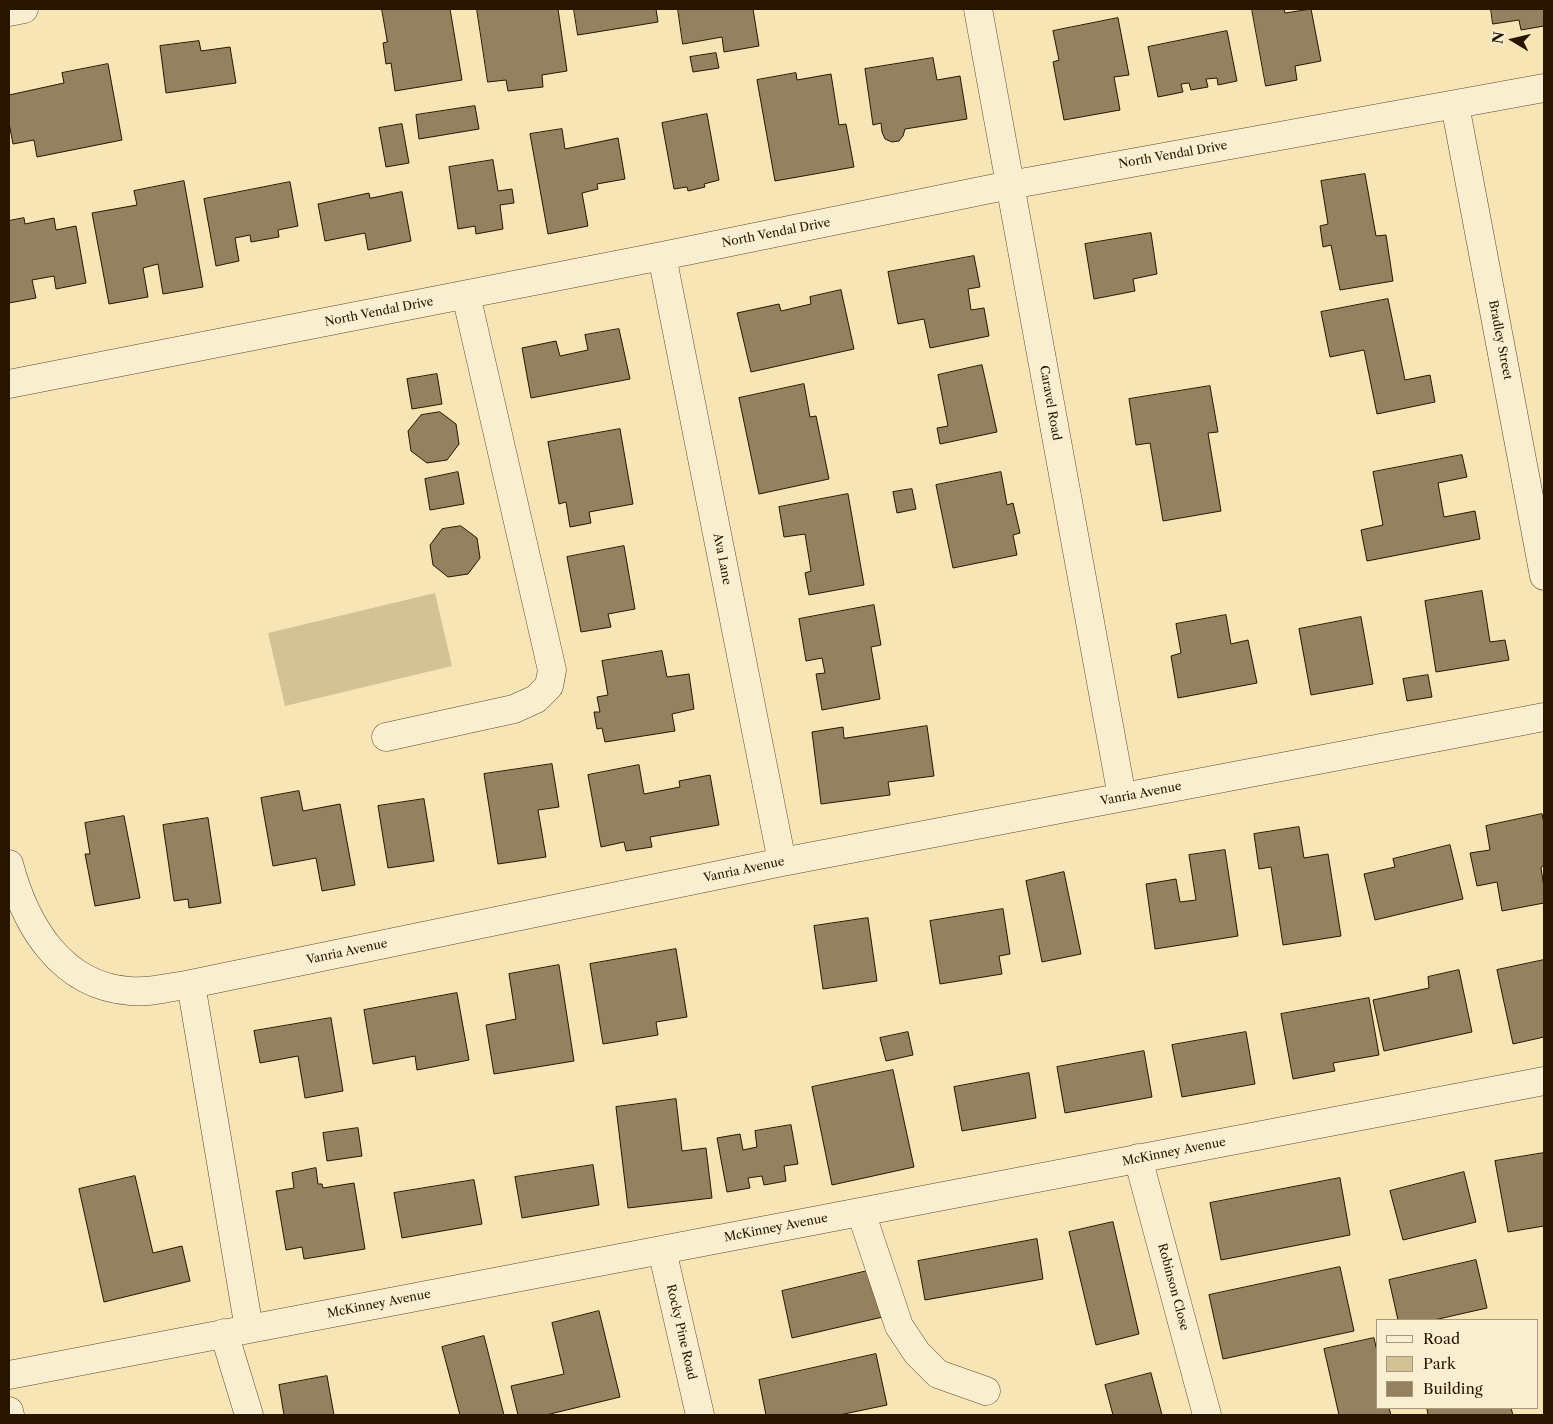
<!DOCTYPE html>
<html>
<head>
<meta charset="utf-8">
<style>
  body { margin:0 }
  #map { position:relative; width:1553px; height:1424px; overflow:hidden; background:#f7e5b6; font-family:"Libre Caslon Text",serif }
  canvas { display:block }
  .frame { position:absolute; inset:0; border:10px solid #271500; pointer-events:none }
  .legend { position:absolute; left:1376px; top:1319px; width:162px; height:90px; box-sizing:border-box; background:#faeed0; border:1px solid #a6977d; margin:0; padding:6px 9px; list-style:none; font-size:15px; color:#271500 }
  .legend li { display:flex; align-items:center; gap:10px; height:25px }
  .legend b { width:25px; border:1px solid #a6977d }
  .north { position:absolute; left:1488px; top:15px; width:50px; height:50px; -webkit-text-stroke:4px #faeed0; paint-order:stroke; rotate:279deg; font-size:14px; font-weight:700; line-height:20px; text-align:center; color:#271500 }
  .north::after { content:''; display:block; margin:auto; width:18px; height:22px; background:#271500; clip-path:polygon(50% 0,100% 100%,50% 72%,0 100%) }
</style>
</head>
<body>
<div id="map">
<canvas width="1553" height="1424"></canvas>
<div class="frame"></div>
<ul class="legend">
<li><b style="height:6px;background:#faeed0"></b>Road</li>
<li><b style="height:14px;background:#d4c297"></b>Park</li>
<li><b style="height:14px;background:#93815f"></b>Building</li>
</ul>
<div class="north">N</div>
</div>
<script>
const ctx = document.querySelector('canvas').getContext('2d');
ctx.lineJoin = 'round';
function fill(path, color) {
  ctx.fillStyle = color;
  ctx.fill(path, 'evenodd');
}
function trace(path, color, width, dash) {
  ctx.strokeStyle = color;
  ctx.lineWidth = width;
  ctx.lineCap = dash ? 'butt' : 'round';
  ctx.setLineDash(dash || []);
  ctx.stroke(path);
}
function write(font, color, halo, rows, align = 'center') {
  ctx.font = font + ' "Libre Caslon Text",serif';
  ctx.lineWidth = 5;
  ctx.setLineDash([]);
  ctx.textBaseline = 'middle';
  ctx.strokeStyle = halo;
  ctx.fillStyle = color;
  for (const [text, x, y, turn = 0] of rows) {
    ctx.save();
    ctx.translate(x, y);
    ctx.rotate((+turn || 0) * Math.PI / 180);
    ctx.textAlign = isNaN(turn) ? turn : align;
    if (halo) ctx.strokeText(text, 0, 0);
    ctx.fillText(text, 0, 0);
    ctx.restore();
  }
}
fill(new Path2D(`
  M 435,593 L 452,666 L 285,706 L 268,633 Z`), '#d4c297');
const building = new Path2D(`
  M 382,9 L 450,9 L 462,80 L 395,91 L 391,63 L 386,64 L 383,43 L 387,42 Z
  M 477,9 L 558,9 L 567,71 L 542,75 L 543,87 L 508,91 L 506,80 L 488,82 Z
  M 574,9 L 656,9 L 658,22 L 578,35 Z
  M 678,9 L 753,9 L 759,46 L 724,52 L 722,37 L 683,44 Z
  M 1252,9 L 1284,9 L 1285,13 L 1311,9 L 1321,61 L 1295,66 L 1297,80 L 1266,86 Z
  M 1491,9 L 1544,9 L 1544,26 L 1521,30 L 1519,20 L 1493,24 Z
  M 1118,18 L 1129,75 L 1114,77 L 1120,110 L 1064,120 L 1053,62 L 1059,60 L 1053,31 Z
  M 1227,31 L 1237,81 L 1218,85 L 1217,78 L 1206,79 L 1208,87 L 1191,90 L 1189,83 L 1181,84 L 1183,92 L 1158,97 L 1148,47 Z
  M 199,41 L 201,51 L 230,47 L 236,83 L 166,93 L 160,46 Z
  M 716,53 L 719,68 L 693,72 L 690,57 Z
  M 933,58 L 937,80 L 960,76 L 967,119 L 905,129 L 903,136 L 899,141 L 892,142 L 885,139 L 882,132 L 881,123 L 873,125 L 865,69 Z
  M 108,64 L 122,140 L 37,157 L 34,140 L 13,144 L 9,123 L 9,95 L 64,83 L 62,73 Z
  M 796,73 L 797,80 L 831,74 L 839,125 L 846,124 L 854,167 L 775,181 L 757,80 Z
  M 475,106 L 479,129 L 419,139 L 416,115 Z
  M 707,114 L 719,180 L 704,184 L 705,187 L 688,191 L 687,187 L 674,189 L 662,123 Z
  M 402,124 L 409,163 L 386,167 L 379,128 Z
  M 562,129 L 565,149 L 618,138 L 625,179 L 597,184 L 598,189 L 582,193 L 588,226 L 548,234 L 530,134 Z
  M 493,160 L 498,191 L 512,189 L 514,203 L 500,205 L 503,229 L 476,234 L 475,226 L 458,229 L 449,167 Z
  M 1365,174 L 1376,236 L 1386,235 L 1393,281 L 1340,290 L 1331,245 L 1323,247 L 1320,226 L 1328,224 L 1321,181 Z
  M 184,181 L 203,287 L 163,294 L 158,264 L 143,268 L 148,297 L 109,304 L 92,213 L 137,205 L 134,191 Z
  M 290,182 L 298,226 L 278,230 L 279,237 L 251,242 L 250,235 L 235,238 L 239,261 L 216,266 L 204,199 Z
  M 402,192 L 411,241 L 368,250 L 365,233 L 325,241 L 318,204 L 369,193 L 370,198 Z
  M 24,218 L 25,224 L 54,218 L 56,230 L 76,226 L 86,283 L 56,289 L 54,276 L 32,280 L 36,298 L 9,303 L 9,221 Z
  M 1151,233 L 1157,274 L 1133,279 L 1135,291 L 1094,299 L 1085,244 Z
  M 974,256 L 980,287 L 968,289 L 971,310 L 984,308 L 989,336 L 930,348 L 924,319 L 898,324 L 888,272 Z
  M 841,290 L 854,349 L 751,372 L 737,313 L 779,304 L 781,311 L 811,304 L 810,297 Z
  M 1388,299 L 1405,380 L 1430,375 L 1435,402 L 1377,414 L 1364,350 L 1330,357 L 1321,312 Z
  M 619,329 L 630,379 L 531,398 L 522,348 L 556,341 L 560,356 L 588,350 L 585,335 Z
  M 982,365 L 997,432 L 940,444 L 937,428 L 948,426 L 938,375 Z
  M 437,374 L 442,404 L 412,409 L 407,379 Z
  M 804,384 L 810,417 L 816,416 L 829,479 L 759,494 L 739,398 Z
  M 1210,386 L 1218,432 L 1208,433 L 1221,511 L 1163,521 L 1150,443 L 1136,445 L 1129,399 Z
  M 440,412 L 456,424 L 459,444 L 447,460 L 427,463 L 411,451 L 408,431 L 421,415 Z
  M 620,429 L 633,504 L 589,512 L 591,523 L 570,527 L 566,502 L 559,504 L 548,442 Z
  M 1462,455 L 1467,477 L 1438,483 L 1444,517 L 1475,511 L 1480,539 L 1367,561 L 1361,530 L 1383,525 L 1373,472 Z
  M 458,472 L 464,504 L 430,510 L 425,479 Z
  M 1001,472 L 1007,505 L 1013,503 L 1020,533 L 1013,535 L 1017,555 L 953,568 L 936,485 Z
  M 912,489 L 916,509 L 897,513 L 893,492 Z
  M 848,494 L 864,585 L 809,595 L 805,573 L 811,571 L 805,534 L 784,537 L 779,507 Z
  M 461,526 L 477,538 L 480,558 L 468,574 L 448,577 L 433,565 L 430,545 L 442,529 Z
  M 624,546 L 635,609 L 608,614 L 611,627 L 581,632 L 567,557 Z
  M 1482,591 L 1490,642 L 1505,640 L 1509,660 L 1436,672 L 1425,601 Z
  M 874,605 L 881,645 L 871,647 L 880,699 L 822,710 L 816,674 L 825,673 L 822,658 L 806,661 L 799,619 Z
  M 1226,615 L 1231,644 L 1248,640 L 1257,683 L 1178,698 L 1171,656 L 1181,653 L 1176,624 Z
  M 1361,617 L 1373,684 L 1311,695 L 1299,629 Z
  M 662,651 L 667,677 L 689,674 L 694,709 L 672,714 L 675,731 L 605,742 L 602,728 L 597,729 L 594,712 L 600,712 L 597,697 L 608,695 L 602,661 Z
  M 1428,675 L 1432,697 L 1407,701 L 1403,679 Z
  M 927,726 L 934,776 L 888,782 L 890,795 L 821,804 L 812,732 L 843,727 L 844,738 Z
  M 552,764 L 559,807 L 538,810 L 546,857 L 498,864 L 484,774 Z
  M 639,765 L 644,794 L 680,787 L 679,781 L 710,775 L 719,825 L 650,837 L 652,847 L 626,851 L 624,842 L 601,847 L 588,775 Z
  M 299,791 L 303,811 L 340,804 L 355,885 L 322,891 L 316,858 L 273,866 L 261,798 Z
  M 424,799 L 434,861 L 388,868 L 378,806 Z
  M 1542,814 L 1544,823 L 1544,864 L 1541,868 L 1544,887 L 1544,903 L 1502,911 L 1497,882 L 1477,886 L 1470,853 L 1490,850 L 1486,826 Z
  M 124,816 L 140,898 L 95,906 L 85,854 L 90,854 L 85,823 Z
  M 208,818 L 221,903 L 189,908 L 188,899 L 174,901 L 163,825 Z
  M 1299,827 L 1304,858 L 1328,854 L 1341,936 L 1283,945 L 1271,867 L 1259,869 L 1254,834 Z
  M 1450,845 L 1463,899 L 1375,920 L 1364,874 L 1395,867 L 1393,859 Z
  M 1225,850 L 1238,936 L 1155,949 L 1146,884 L 1176,879 L 1180,902 L 1196,900 L 1189,855 Z
  M 1064,872 L 1081,954 L 1042,962 L 1026,881 Z
  M 1003,909 L 1010,954 L 999,956 L 1002,974 L 940,984 L 930,921 Z
  M 868,918 L 877,981 L 823,989 L 814,926 Z
  M 676,949 L 687,1017 L 656,1022 L 658,1035 L 603,1044 L 590,964 Z
  M 1544,960 L 1544,1037 L 1513,1044 L 1497,970 Z
  M 559,965 L 574,1061 L 494,1074 L 486,1025 L 516,1019 L 509,974 Z
  M 1459,970 L 1472,1032 L 1384,1051 L 1373,1000 L 1429,988 L 1428,977 Z
  M 457,993 L 469,1060 L 417,1070 L 415,1056 L 373,1064 L 364,1010 Z
  M 1369,998 L 1379,1055 L 1333,1063 L 1335,1071 L 1293,1079 L 1281,1014 Z
  M 331,1018 L 343,1091 L 305,1098 L 298,1056 L 260,1063 L 254,1031 Z
  M 908,1032 L 913,1055 L 886,1061 L 880,1038 Z
  M 1246,1032 L 1255,1084 L 1182,1097 L 1172,1045 Z
  M 1144,1051 L 1152,1097 L 1065,1113 L 1057,1067 Z
  M 893,1070 L 914,1167 L 832,1185 L 812,1087 Z
  M 1029,1073 L 1036,1118 L 962,1131 L 954,1087 Z
  M 676,1099 L 682,1151 L 706,1148 L 712,1198 L 628,1208 L 616,1107 Z
  M 791,1125 L 798,1164 L 784,1166 L 786,1181 L 764,1185 L 762,1176 L 748,1178 L 750,1188 L 727,1192 L 717,1138 L 740,1134 L 743,1150 L 757,1147 L 755,1131 Z
  M 358,1128 L 362,1156 L 327,1161 L 323,1133 Z
  M 1544,1153 L 1544,1226 L 1508,1232 L 1495,1161 Z
  M 593,1165 L 599,1205 L 522,1218 L 515,1177 Z
  M 316,1168 L 318,1184 L 322,1184 L 323,1188 L 354,1183 L 365,1249 L 304,1259 L 302,1247 L 286,1250 L 276,1191 L 294,1188 L 292,1173 Z
  M 1464,1172 L 1476,1222 L 1403,1240 L 1390,1191 Z
  M 135,1176 L 153,1253 L 182,1246 L 190,1281 L 104,1302 L 79,1189 Z
  M 1340,1178 L 1350,1235 L 1221,1260 L 1210,1203 Z
  M 474,1180 L 482,1224 L 402,1238 L 394,1193 Z
  M 1113,1222 L 1139,1334 L 1096,1345 L 1069,1232 Z
  M 1037,1239 L 1043,1279 L 925,1300 L 918,1261 Z
  M 1476,1260 L 1487,1308 L 1434,1320 L 1398,1320 L 1389,1280 Z
  M 1340,1267 L 1354,1331 L 1223,1359 L 1209,1295 Z
  M 876,1269 L 887,1316 L 792,1338 L 782,1291 Z
  M 599,1311 L 620,1397 L 546,1415 L 518,1415 L 511,1386 L 564,1374 L 552,1323 Z
  M 484,1336 L 504,1415 L 460,1415 L 442,1347 Z
  M 1374,1338 L 1377,1351 L 1377,1408 L 1389,1408 L 1391,1415 L 1339,1415 L 1324,1349 Z
  M 876,1354 L 887,1405 L 839,1415 L 766,1415 L 759,1380 Z
  M 1151,1373 L 1162,1415 L 1113,1415 L 1105,1385 Z
  M 327,1376 L 334,1415 L 284,1415 L 279,1385 Z
  M 1433,1408 L 1511,1408 L 1513,1415 L 1428,1415 L 1427,1409 Z`);
fill(building, '#93815f');
trace(building, '#271500', 1);
const minor = new Path2D(`
  M 978,9 L 1122,797
  M 9,12 L 24,9
  M 1455,105 L 1544,576
  M 662,256 L 782,862
  M 9,384 L 662,256 L 1010,185 L 1544,88
  M 386,737 L 514,709 L 536,699 L 549,686 L 552,670 L 466,295
  M 9,864 C 25,924 60,986 130,991 C 150,993 171,987 191,984 L 782,862 L 1544,717
  M 191,984 L 249,1329
  M 1138,1158 L 1207,1415
  M 861,1212 L 899,1326 L 917,1353 L 938,1374 L 986,1391
  M 662,1250 L 700,1415
  M 224,1333 L 249,1415
  M 9,1375 L 1544,1081
  M 9,1411 L 10,1415`);
trace(minor, '#5b492e', 29);
trace(minor, '#faeed0', 28);
write('12px', '#271500', '#faeed0', [
  ["North Vendal Drive",1173,155,-10],
  ["North Vendal Drive",776,233,-11],
  ["North Vendal Drive",379,312,-11],
  ["Bradley Street",1500,340,79],
  ["Caravel Road",1050,403,80],
  ["Ava Lane",722,559,79],
  ["Vanria Avenue",1141,794,-11],
  ["Vanria Avenue",744,870,-12],
  ["Vanria Avenue",347,952,-12],
  ["McKinney Avenue",1174,1152,-11],
  ["McKinney Avenue",776,1228,-11],
  ["Robinson Close",1173,1287,75],
  ["McKinney Avenue",379,1304,-11],
  ["Rocky Pine Road",681,1332,77]
]);
</script>
</body>
</html>
